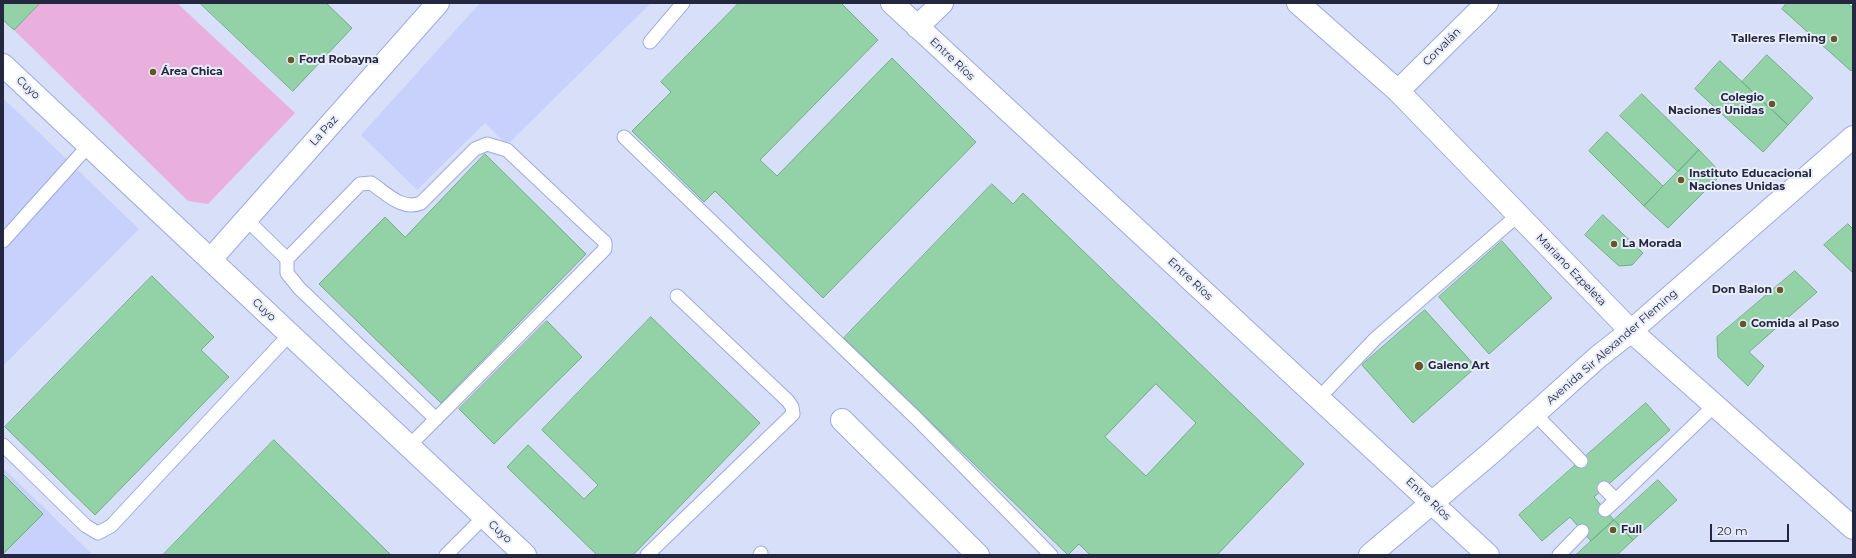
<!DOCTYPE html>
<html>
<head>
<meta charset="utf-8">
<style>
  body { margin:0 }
  #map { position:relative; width:1856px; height:558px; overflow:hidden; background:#d8dff8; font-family:Montserrat,sans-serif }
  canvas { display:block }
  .frame { position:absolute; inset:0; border:4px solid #232840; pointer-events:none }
  .scale { position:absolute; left:1710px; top:524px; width:79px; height:18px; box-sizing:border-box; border:2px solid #232840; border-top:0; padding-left:5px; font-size:12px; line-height:14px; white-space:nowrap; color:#232840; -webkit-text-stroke:3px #e9edf9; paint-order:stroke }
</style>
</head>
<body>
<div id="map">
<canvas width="1856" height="558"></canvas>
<div class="frame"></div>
<div class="scale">20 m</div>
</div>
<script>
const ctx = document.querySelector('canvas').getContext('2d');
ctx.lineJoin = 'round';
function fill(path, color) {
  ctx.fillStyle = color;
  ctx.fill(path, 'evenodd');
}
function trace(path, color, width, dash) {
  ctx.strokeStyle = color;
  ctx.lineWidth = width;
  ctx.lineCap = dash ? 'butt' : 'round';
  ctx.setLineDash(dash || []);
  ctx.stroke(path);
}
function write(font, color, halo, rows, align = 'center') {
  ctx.font = font + ' Montserrat,sans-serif';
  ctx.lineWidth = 4;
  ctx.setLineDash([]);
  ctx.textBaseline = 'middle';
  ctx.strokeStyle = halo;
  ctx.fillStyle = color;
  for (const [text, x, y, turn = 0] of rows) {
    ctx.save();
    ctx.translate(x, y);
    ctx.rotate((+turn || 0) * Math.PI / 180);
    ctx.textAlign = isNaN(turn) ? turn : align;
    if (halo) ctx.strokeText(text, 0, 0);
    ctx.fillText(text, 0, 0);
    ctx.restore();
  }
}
fill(new Path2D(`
  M 480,3 L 651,3 L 507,145 L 485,123 L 417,190 L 361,135 Z
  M 3,98 L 139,229 L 3,366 Z
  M 3,468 L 93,555 L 3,555 Z`), '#c7d1fb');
fill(new Path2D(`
  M 40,3 L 177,3 L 295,113 L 208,204 L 188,201 L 14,30 Z`), '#e9afdd');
const building = new Path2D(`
  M 3,3 L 40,3 L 14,30 L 3,20 Z
  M 200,3 L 326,3 L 352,28 L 293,91 Z
  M 739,3 L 841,3 L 878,40 L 760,160 L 777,176 L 892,58 L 976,142 L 823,298 L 715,191 L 704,202 L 632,131 L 671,92 L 661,82 Z
  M 1787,3 L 1847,3 L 1853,8 L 1853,69 L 1851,71 L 1782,9 Z
  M 1767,55 L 1813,98 L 1788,125 L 1742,82 Z
  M 1720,61 L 1788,125 L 1763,152 L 1695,89 Z
  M 1642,94 L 1699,150 L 1678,172 L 1620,116 Z
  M 1607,132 L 1663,186 L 1644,206 L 1589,151 Z
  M 1699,150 L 1722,174 L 1668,228 L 1644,206 Z
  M 485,154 L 586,254 L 441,403 L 319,284 L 385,217 L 405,237 Z
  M 992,184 L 1013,204 L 1023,193 L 1304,464 L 1217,555 L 1090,555 L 1079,544 L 1068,555 L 844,338 ZM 1156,384 L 1196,423 L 1146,476 L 1105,437 Z
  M 1603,215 L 1643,253 L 1632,265 L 1619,266 L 1585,235 Z
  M 1848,224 L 1853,229 L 1853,273 L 1824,245 Z
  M 1502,241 L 1552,298 L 1489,354 L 1439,297 Z
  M 1795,271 L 1817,292 L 1749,352 L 1764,366 L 1748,386 L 1718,357 L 1717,337 Z
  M 152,276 L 214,337 L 201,350 L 229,377 L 95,515 L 5,427 Z
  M 1425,310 L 1476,367 L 1413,423 L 1362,365 Z
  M 651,317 L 760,423 L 633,555 L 597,555 L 507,467 L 528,445 L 584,499 L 598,485 L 542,430 Z
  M 547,321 L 582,357 L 494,444 L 459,409 Z
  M 1646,403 L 1670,430 L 1594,497 L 1614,520 L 1591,541 L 1570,517 L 1542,541 L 1519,515 Z
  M 274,440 L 391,555 L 163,555 Z
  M 3,474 L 43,514 L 3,554 Z
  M 1658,480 L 1677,500 L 1633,540 L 1614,520 Z
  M 1614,520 L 1633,540 L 1617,555 L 1576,555 Z`);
fill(building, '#93d2a7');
trace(building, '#71ae85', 1);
const lane = new Path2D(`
  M 650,42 L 683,3
  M 624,137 L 916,418 L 1051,555
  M 246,219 L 287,259
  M 3,241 L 89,145
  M 1319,398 L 1375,339 L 1518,215
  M 1535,414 L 1581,461
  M 3,445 L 86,526 L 98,533 L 111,526 L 290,334
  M 409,446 L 605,249 L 605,242 L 595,233 L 507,150 L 487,144 L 475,149 L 421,203 C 402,211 386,193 371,183 L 360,184 L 287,259 L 287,273 L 299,288 L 436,419
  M 1604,488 L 1616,500 L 1714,406
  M 1605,510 L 1616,500
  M 446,555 L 484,517
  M 647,555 L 793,414 L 792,407 L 788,401 L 677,296
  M 760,555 L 761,553
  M 1559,555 L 1582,531`);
const street = new Path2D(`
  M 892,3 L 1488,555
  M 1298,3 L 1398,91 L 1631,331 L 1853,528
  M 917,27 L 942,3
  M 3,65 L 525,555
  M 1398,91 L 1487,3
  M 211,259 L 438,3
  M 842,420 L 978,555`);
const secondary = new Path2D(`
  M 1370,555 L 1491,453 L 1598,357 L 1631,331 L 1853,137`);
trace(lane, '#9caae6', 15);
trace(street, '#9caae6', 24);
trace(secondary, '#9caae6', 24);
trace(lane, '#fff', 13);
trace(street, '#fff', 22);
trace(secondary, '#fff', 22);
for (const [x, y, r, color] of [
  [1834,39,4,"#665825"],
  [291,60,4,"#665825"],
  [153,72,4,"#665825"],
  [1772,104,4,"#665825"],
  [1681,180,4,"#665825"],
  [1614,244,4,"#665825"],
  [1780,290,4,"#665825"],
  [1743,324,4,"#665825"],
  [1419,366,5,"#665825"],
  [1613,530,4,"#665825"]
]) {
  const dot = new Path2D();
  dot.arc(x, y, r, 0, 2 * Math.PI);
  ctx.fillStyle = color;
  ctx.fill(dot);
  trace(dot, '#e9edf9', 1.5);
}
write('bold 11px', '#232840', '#e9edf9', [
  ["Talleres Fleming",1826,39,"right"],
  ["Ford Robayna",299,60],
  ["Área Chica",161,72],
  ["Colegio",1764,98,"right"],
  ["Naciones Unidas",1764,111,"right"],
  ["Instituto Educacional",1689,174],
  ["Naciones Unidas",1689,187],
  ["La Morada",1622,244],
  ["Don Balon",1772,290,"right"],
  ["Comida al Paso",1751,324],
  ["Galeno Art",1428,366],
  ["Full",1621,530]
], 'left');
write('11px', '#232840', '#e9edf9', [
  ["Corvalán",1442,47,-45],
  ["Entre Ríos",952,59,43],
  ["Cuyo",28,88,43],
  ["La Paz",324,131,-48],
  ["Mariano Ezpeleta",1571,270,46],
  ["Entre Ríos",1190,279,43],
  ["Cuyo",264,310,43],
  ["Avenida Sir Alexander Fleming",1612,347,-41],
  ["Entre Ríos",1428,499,43],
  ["Cuyo",500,532,43]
]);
</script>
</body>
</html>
